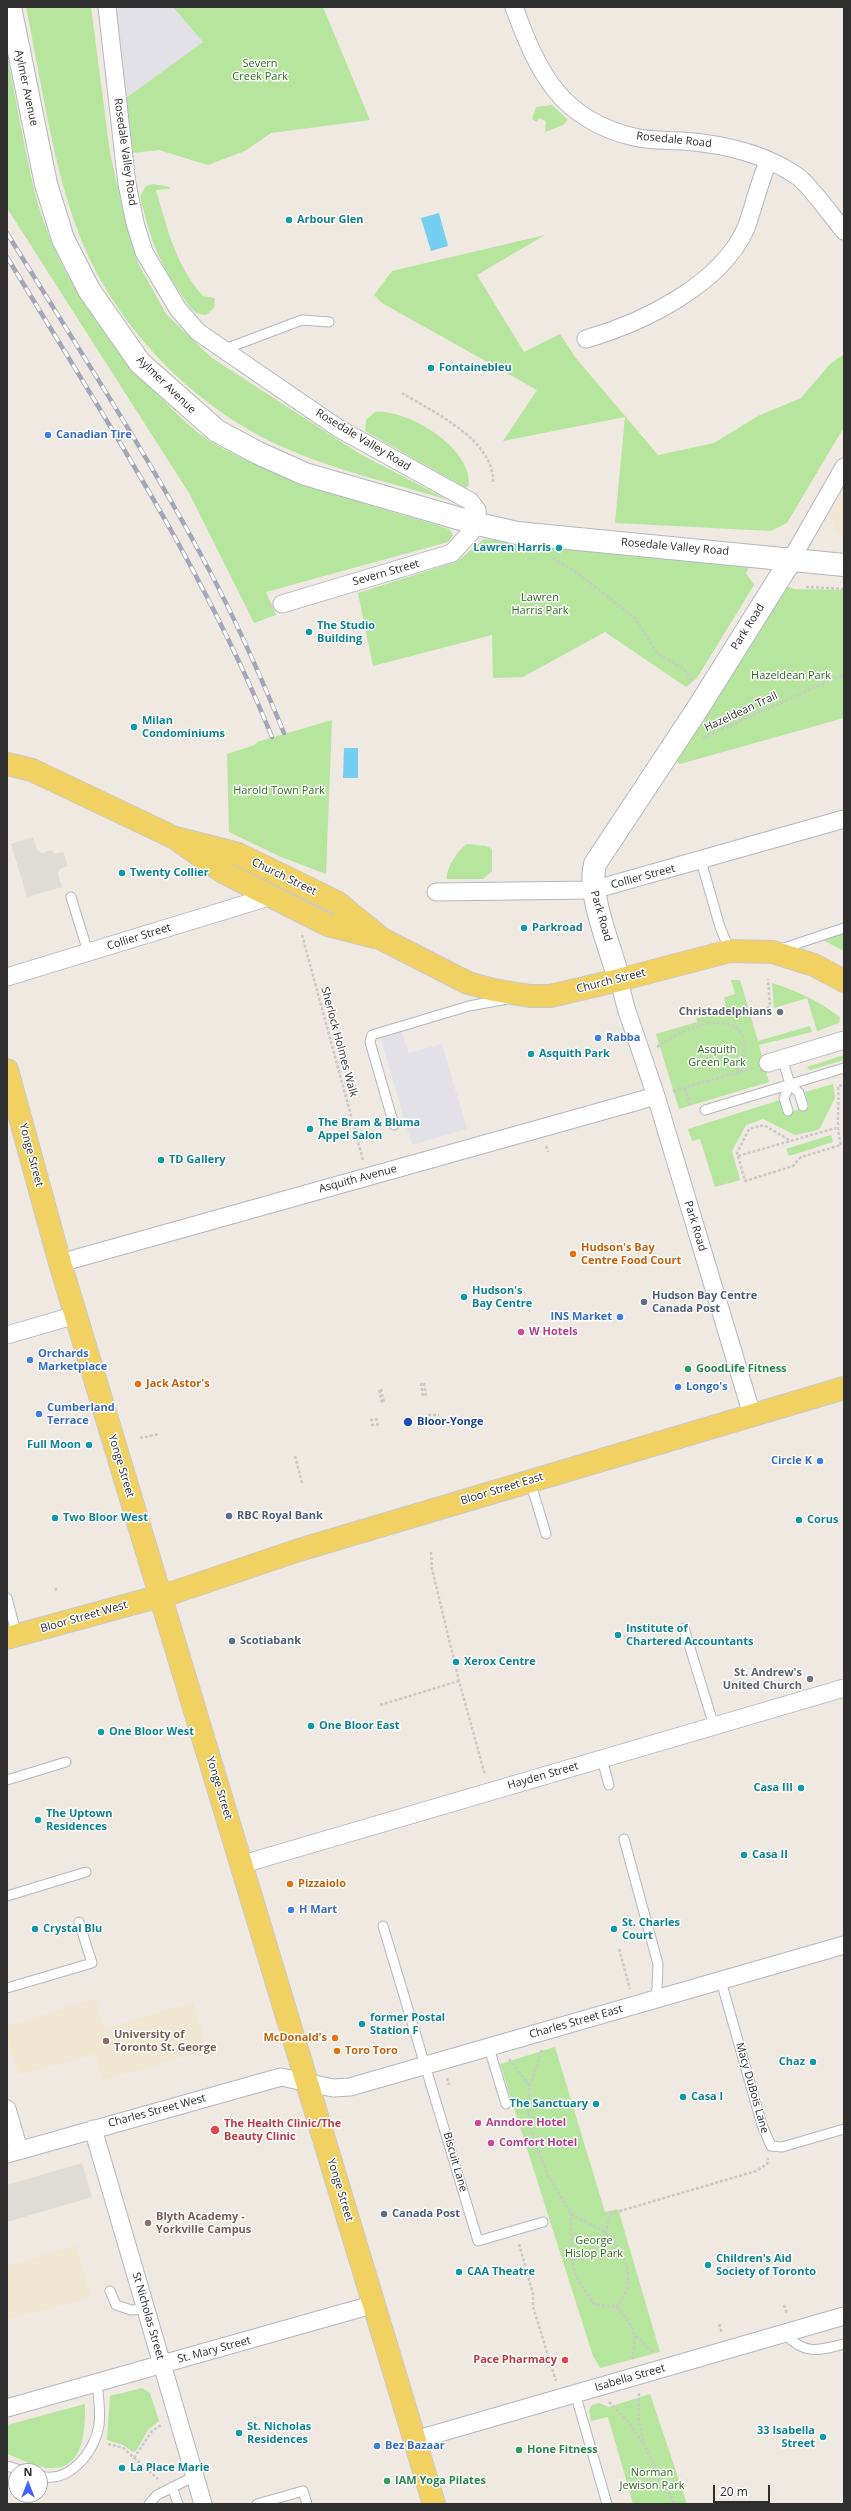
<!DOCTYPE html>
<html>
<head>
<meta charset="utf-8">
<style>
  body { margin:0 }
  #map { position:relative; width:851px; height:2511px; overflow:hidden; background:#efe9e1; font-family:"Open Sans",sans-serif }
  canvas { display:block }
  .frame { position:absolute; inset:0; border:8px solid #2e2e2e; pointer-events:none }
  .north { position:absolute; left:8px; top:2463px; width:40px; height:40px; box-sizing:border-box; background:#fff; border:1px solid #ababab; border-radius:50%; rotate:0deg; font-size:11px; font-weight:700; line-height:16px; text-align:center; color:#2e2e2e }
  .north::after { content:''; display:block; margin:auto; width:14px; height:18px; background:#4264fb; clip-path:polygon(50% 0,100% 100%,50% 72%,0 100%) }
  .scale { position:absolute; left:713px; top:2485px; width:57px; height:18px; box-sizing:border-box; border:2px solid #2e2e2e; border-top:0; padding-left:5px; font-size:12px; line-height:14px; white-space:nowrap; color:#2e2e2e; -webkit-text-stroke:3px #fff; paint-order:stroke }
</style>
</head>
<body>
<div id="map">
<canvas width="851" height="2511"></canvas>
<div class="frame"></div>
<div class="north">N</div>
<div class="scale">20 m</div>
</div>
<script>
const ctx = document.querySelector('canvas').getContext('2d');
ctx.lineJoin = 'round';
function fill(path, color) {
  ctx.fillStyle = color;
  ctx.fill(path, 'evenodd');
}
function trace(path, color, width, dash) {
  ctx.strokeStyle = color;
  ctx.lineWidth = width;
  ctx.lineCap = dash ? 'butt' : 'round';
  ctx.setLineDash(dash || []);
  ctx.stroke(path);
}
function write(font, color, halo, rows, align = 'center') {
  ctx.font = font + ' "Open Sans",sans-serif';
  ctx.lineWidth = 3;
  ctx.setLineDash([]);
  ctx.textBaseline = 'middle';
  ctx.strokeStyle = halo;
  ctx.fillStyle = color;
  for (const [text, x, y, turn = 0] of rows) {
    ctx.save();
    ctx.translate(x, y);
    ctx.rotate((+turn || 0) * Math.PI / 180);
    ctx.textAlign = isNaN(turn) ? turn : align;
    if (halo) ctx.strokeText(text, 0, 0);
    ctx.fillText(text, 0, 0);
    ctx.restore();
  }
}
fill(new Path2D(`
  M 115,7 L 173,7 L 203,42 L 126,98 Z
  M 401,1029 L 409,1053 L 442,1044 L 467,1129 L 412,1145 L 380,1036 Z`), '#e3e1e8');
fill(new Path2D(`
  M 844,488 L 844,535 L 837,534 L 830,514 Z
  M 95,1999 L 104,2029 L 193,2002 L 207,2050 L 103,2080 L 95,2054 L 19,2075 L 7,2038 L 7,2026 Z
  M 76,2246 L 91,2297 L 7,2320 L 7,2266 Z`), '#f0e6d1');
fill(new Path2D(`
  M 26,7 L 91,7 L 110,153 L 123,210 L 138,263 L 166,314 L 212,358 L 360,454 L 448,500 C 396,484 341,472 292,451 C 195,411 111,324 76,226 C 51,156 41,79 26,7 Z
  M 173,7 L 323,7 L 370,120 L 271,133 L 245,151 L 208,165 L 159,150 L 132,153 L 126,98 L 203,42 Z
  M 7,54 C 16,100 24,147 35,193 C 54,267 98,331 150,386 C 166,403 193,432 213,443 C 286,484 369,504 449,529 L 453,535 L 448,542 L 266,592 L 276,615 L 254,623 L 189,493 L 7,208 Z
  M 552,105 L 568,120 L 563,125 L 545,132 L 546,121 L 539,118 L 537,122 L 532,119 L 536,107 Z
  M 153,184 L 170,187 L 169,189 L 156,190 C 168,230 175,264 203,296 L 215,298 L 214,308 L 206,315 C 193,315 188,304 181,294 C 158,261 149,235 140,196 L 146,186 Z
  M 545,235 L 477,275 L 524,352 L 560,334 L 575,357 L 658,455 L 714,443 L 758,416 L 801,398 L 830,364 L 844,354 L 844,427 L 787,523 L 771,531 L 615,523 L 625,417 L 503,441 L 537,390 L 382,303 L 374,295 L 392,271 Z
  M 375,412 C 408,409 472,448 469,485 L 466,488 L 365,431 L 366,420 Z
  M 484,539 L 508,541 L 540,547 L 742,566 L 749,567 L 746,573 L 754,585 L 697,678 L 686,687 L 605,632 L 523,677 L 493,678 L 492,635 L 373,666 L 358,593 L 458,561 Z
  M 787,586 L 794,589 L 844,590 L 844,718 L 680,764 L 673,759 Z
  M 332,720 L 326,874 L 281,857 L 229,832 L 227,754 L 255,745 L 257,742 Z
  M 467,844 L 486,846 L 492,849 L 492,871 L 483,879 L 447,879 C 445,870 459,848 467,844 Z
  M 844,932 L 844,951 L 821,939 Z
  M 731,980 L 740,980 L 758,1041 L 810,1026 L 812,1032 L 759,1045 L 769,1082 L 679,1109 L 656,1034 L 697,1022 L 696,1018 L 726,1014 L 725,999 L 723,998 L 735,994 Z
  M 772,983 C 798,991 818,1001 840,1017 L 839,1023 L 817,1031 L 807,998 L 774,1008 Z
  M 844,1055 L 844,1060 L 810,1070 L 807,1067 Z
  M 833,1084 L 835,1098 L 820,1128 L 817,1130 L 795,1135 L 763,1119 L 746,1125 L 732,1151 L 740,1180 L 715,1187 L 700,1139 L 692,1141 L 688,1129 L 780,1100 L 784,1114 L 809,1106 L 805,1092 Z
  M 831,1135 L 833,1142 L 789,1156 L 786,1149 Z
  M 555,2047 L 605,2212 L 618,2209 L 660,2352 L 600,2368 L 593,2356 L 500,2064 Z
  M 142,2388 L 150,2393 L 159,2421 L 148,2430 L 136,2451 L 133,2452 L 123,2445 L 107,2440 L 110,2396 Z
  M 650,2394 L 687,2504 L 633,2504 L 608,2417 L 591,2421 L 589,2410 L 592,2405 L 599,2403 L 609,2407 Z
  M 85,2404 C 85,2430 85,2471 48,2468 C 35,2467 19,2458 7,2454 L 7,2425 Z`), '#b6e59e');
fill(new Path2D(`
  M 33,837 L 38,851 L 42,853 L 52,850 L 54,854 L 63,852 L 68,866 L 60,869 L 58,874 L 62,887 L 27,897 L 11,844 Z
  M 82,2163 L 92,2197 L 7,2222 L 7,2185 Z`), '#dfdcd8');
fill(new Path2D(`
  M 439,213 L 448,246 L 431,251 L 421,218 Z
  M 344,748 L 358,748 L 358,778 L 343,778 Z`), '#75cff0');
const lane = new Path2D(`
  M 225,349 L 302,320 L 329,322
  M 701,861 L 720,927 L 730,951
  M 71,897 L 88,952
  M 778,950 L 844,928
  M 782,1058 L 790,1084 L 799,1093 L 803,1106
  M 705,1110 L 844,1068
  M 788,1111 L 784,1098 L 790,1084
  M 394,1125 L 370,1042 L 372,1035 L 469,1006 L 507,999
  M 530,1481 L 546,1534
  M 7,1598 L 17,1636
  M 684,1628 L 714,1726
  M 602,1759 L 609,1785
  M 7,1780 L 66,1762
  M 624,1839 L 658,1964 L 657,1989 L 653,2000
  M 7,1896 L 86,1872
  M 383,1926 L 478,2241 L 543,2222
  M 721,1981 L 762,2125 L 771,2146 L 782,2147 L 844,2129
  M 7,1988 L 92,1963 L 79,1922
  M 489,2048 L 506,2104
  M 110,2291 L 116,2305 L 131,2310 L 146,2309
  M 784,2333 C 804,2355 818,2351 844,2344
  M 575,2393 L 607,2504
  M 7,2466 L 24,2471
  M 40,2476 C 69,2484 95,2452 99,2425 C 101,2411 98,2395 97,2381
  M 172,2487 L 178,2504
  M 149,2504 L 157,2495 L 195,2476
  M 257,2504 L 303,2491 L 307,2504`);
const street = new Path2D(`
  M 107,7 L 127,184 L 135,223 L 144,252 L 178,309 L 198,332 L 338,428 L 470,501 L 477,510 L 478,524 L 452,553 L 282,604
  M 514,7 C 538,73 561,120 634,137 C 650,141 667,140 683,141 C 722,144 764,153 797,176 C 810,185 833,218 844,231
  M 586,339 C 642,323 721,285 746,228 C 754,206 759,183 768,162
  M 792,558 L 844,467
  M 436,892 L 593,890 L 844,819
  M 7,977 L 272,896
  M 619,980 L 626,1008 L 656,1096 L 752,1415
  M 768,1063 L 844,1040
  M 60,1263 L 656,1096
  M 7,1335 L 76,1315
  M 243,1864 L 844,1688
  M 7,2109 L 19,2150
  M 93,2129 L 203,2504
  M 7,2154 L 281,2077 L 333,2088 L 350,2087 L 844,1945
  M 7,2408 L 375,2304
  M 415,2440 L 844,2316`);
const secondary = new Path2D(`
  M 10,7 L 46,184 L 63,239 L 89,290 L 140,363 L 217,431 L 258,453 L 305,474 L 478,524 L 517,533 L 844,565
  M 619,980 C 611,949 587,894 595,864 L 700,705 L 792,558`);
const primary = new Path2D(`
  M 7,764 L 32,770 L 175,838 L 223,872 L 328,925 L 375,937
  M 175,838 L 238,854 L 308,888 L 338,903 L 382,939 L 468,983 L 494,990 L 530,996 L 550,996 L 619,980 L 730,951 L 773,952 L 814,965 L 844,981
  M 7,1070 L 60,1263 L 434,2504
  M 7,1638 L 175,1592 L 299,1550 L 844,1388`);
trace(lane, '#b4b7c1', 11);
trace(street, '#b4b7c1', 19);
trace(secondary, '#b4b7c1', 24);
trace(primary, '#c9c9c9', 24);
trace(new Path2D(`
  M 402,393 C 433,412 495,440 493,483
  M 553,558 L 576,572 L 635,618 L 657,653 L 684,669 L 692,680
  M 806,587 L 844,589
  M 703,738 L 844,674
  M 302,935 L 363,1160
  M 767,1008 L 770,1007 L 768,979
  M 657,1047 C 667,1041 676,1034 687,1030 C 705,1022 742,1015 745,1044 C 745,1055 740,1065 736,1074
  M 685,1088 L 690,1107
  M 673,1091 L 753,1068
  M 789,1140 L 764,1125 L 749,1129 L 737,1153 L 745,1181 L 793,1166 L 801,1157 L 841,1145 C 835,1124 840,1108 838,1086 L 844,1085
  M 546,1146 L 548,1152
  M 738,1156 L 836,1128
  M 421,1383 L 423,1397
  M 424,1383 L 426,1397
  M 381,1389 L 384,1403
  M 379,1390 L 382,1403
  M 428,1415 L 439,1415
  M 370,1420 L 380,1419
  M 429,1421 L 440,1420
  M 371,1425 L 381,1424
  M 140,1438 L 159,1434
  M 295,1456 L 302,1483
  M 431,1552 L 432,1569 L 459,1681 L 485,1775
  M 55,1588 L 57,1592
  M 380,1705 L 459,1681
  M 619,1949 L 630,1989
  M 542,2050 L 530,2086 L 527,2107 L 532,2134 L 548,2175 L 571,2214 L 571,2256 L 576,2277 L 594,2304 L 617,2307 C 634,2328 638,2332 632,2359
  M 509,2059 L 529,2085
  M 447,2078 L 449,2085
  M 571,2214 C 582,2222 595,2225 606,2233 C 618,2242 630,2267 628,2282 C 627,2291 622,2300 617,2307
  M 606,2234 L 610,2214 L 756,2171 L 767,2164 L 768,2158
  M 519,2244 L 533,2294 L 533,2307 L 556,2381
  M 784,2305 L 787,2314
  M 719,2324 L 722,2333
  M 636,2336 L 654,2353
  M 639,2393 L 639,2420 L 644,2445 L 675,2504
  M 609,2402 L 631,2425 L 642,2442
  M 108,2444 L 123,2448 L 158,2479
  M 134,2458 L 152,2431 L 161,2425`), '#c9c9c9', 2.5, [3, 2]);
trace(lane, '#fff', 9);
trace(street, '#fff', 17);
trace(secondary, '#fff', 22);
trace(primary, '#f2d163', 22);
const rail = new Path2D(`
  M 7,233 C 75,344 147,453 208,568 C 237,622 261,677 284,733
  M 7,257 C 102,414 203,567 272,737`);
trace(rail, '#a3a6b8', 4.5);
trace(rail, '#fff', 3, [9]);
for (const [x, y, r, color] of [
  [289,220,4,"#0f9aa8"],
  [431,368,4,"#0f9aa8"],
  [48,435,4,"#3f7fe0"],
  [559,548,4,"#0f9aa8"],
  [309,632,4,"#0f9aa8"],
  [134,727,4,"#0f9aa8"],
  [122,873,4,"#0f9aa8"],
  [524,928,4,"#0f9aa8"],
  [780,1012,4,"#6b7280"],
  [598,1038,4,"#3f7fe0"],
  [531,1054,4,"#0f9aa8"],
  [310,1129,4,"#0f9aa8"],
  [161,1160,4,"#0f9aa8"],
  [573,1254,4,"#e8710a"],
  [464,1297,4,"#0f9aa8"],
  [644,1302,4,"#5c6f8a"],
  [620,1317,4,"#3f7fe0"],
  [521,1332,4,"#d1479c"],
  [30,1360,4,"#3f7fe0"],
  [688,1369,4,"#2e9e5b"],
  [138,1384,4,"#e8710a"],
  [678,1387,4,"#3f7fe0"],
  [39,1414,4,"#3f7fe0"],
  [408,1422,5,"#1a4fb4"],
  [89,1445,4,"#0f9aa8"],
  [820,1461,4,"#3f7fe0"],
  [229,1516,4,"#5c6f8a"],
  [55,1518,4,"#0f9aa8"],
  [799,1520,4,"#0f9aa8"],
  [618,1635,4,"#0f9aa8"],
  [232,1641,4,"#5c6f8a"],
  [456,1662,4,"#0f9aa8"],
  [810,1679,4,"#6b7280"],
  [311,1726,4,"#0f9aa8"],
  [101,1732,4,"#0f9aa8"],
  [801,1788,4,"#0f9aa8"],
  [38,1820,4,"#0f9aa8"],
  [744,1855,4,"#0f9aa8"],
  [290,1884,4,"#e8710a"],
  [291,1910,4,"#3f7fe0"],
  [35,1929,4,"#0f9aa8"],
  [614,1929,4,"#0f9aa8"],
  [362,2024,4,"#0f9aa8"],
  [335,2038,4,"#e8710a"],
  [106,2041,4,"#8d6e63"],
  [337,2051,4,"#e8710a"],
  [813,2062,4,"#0f9aa8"],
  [683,2097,4,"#0f9aa8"],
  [596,2104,4,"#0f9aa8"],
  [478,2123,4,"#d1479c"],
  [215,2130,5,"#e0444e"],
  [491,2143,4,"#d1479c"],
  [384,2214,4,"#5c6f8a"],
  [148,2223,4,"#8d6e63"],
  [708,2265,4,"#0f9aa8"],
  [459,2272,4,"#0f9aa8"],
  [565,2360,4,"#e0444e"],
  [239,2433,4,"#0f9aa8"],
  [823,2437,4,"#0f9aa8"],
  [377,2446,4,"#3f7fe0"],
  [519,2450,4,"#2e9e5b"],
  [122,2468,4,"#0f9aa8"],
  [387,2481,4,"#2e9e5b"]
]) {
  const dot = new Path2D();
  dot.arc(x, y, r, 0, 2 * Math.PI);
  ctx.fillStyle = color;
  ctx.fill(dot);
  trace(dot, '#fff', 1.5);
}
write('11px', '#2c6e1b', '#fff', [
  ["Severn",260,64],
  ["Creek Park",260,77],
  ["Lawren",540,598],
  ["Harris Park",540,611],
  ["Hazeldean Park",791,676],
  ["Harold Town Park",279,791],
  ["Asquith",717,1050],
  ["Green Park",717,1063],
  ["George",594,2241],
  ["Hislop Park",594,2254],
  ["Norman",652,2473],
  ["Jewison Park",652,2486]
]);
write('11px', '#2e2e2e', '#fff', [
  ["Aylmer Avenue",26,88,78],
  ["Rosedale Road",674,140,6],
  ["Rosedale Valley Road",125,152,82],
  ["Aylmer Avenue",166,385,44],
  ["Rosedale Valley Road",363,440,31],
  ["Rosedale Valley Road",675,547,5],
  ["Severn Street",386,573,-16],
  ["Park Road",748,627,-58],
  ["Hazeldean Trail",741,712,-25],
  ["Church Street",284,877,26],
  ["Collier Street",643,877,-15],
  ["Park Road",601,916,74],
  ["Collier Street",139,937,-17],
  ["Church Street",611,981,-14],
  ["Sherlock Holmes Walk",339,1042,75],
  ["Yonge Street",31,1155,75],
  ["Asquith Avenue",358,1179,-15],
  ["Park Road",695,1226,73],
  ["Yonge Street",121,1466,73],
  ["Bloor Street East",502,1489,-17],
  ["Bloor Street West",84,1617,-16],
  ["Hayden Street",543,1776,-16],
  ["Yonge Street",219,1788,73],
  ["Charles Street East",576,2022,-16],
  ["Macy DuBois Lane",752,2088,74],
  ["Charles Street West",157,2111,-15],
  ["Biscuit Lane",455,2162,74],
  ["Yonge Street",340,2190,73],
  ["St Nicholas Street",148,2316,74],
  ["St. Mary Street",214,2350,-15],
  ["Isabella Street",630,2378,-16]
]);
write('bold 11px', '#0d838f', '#fff', [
  ["Arbour Glen",297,220],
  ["Fontainebleu",439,368],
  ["Lawren Harris",551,548,"right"],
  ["The Studio",317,626],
  ["Building",317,639],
  ["Milan",142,721],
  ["Condominiums",142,734],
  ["Twenty Collier",130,873],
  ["Parkroad",532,928],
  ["Asquith Park",539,1054],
  ["The Bram & Bluma",318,1123],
  ["Appel Salon",318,1136],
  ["TD Gallery",169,1160],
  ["Hudson's",472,1291],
  ["Bay Centre",472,1304],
  ["Full Moon",81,1445,"right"],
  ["Two Bloor West",63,1518],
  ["Corus",807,1520],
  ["Institute of",626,1629],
  ["Chartered Accountants",626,1642],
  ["Xerox Centre",464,1662],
  ["One Bloor East",319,1726],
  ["One Bloor West",109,1732],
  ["Casa III",793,1788,"right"],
  ["The Uptown",46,1814],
  ["Residences",46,1827],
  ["Casa II",752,1855],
  ["St. Charles",622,1923],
  ["Court",622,1936],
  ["Crystal Blu",43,1929],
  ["former Postal",370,2018],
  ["Station F",370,2031],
  ["Chaz",805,2062,"right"],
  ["Casa I",691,2097],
  ["The Sanctuary",588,2104,"right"],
  ["Children's Aid",716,2259],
  ["Society of Toronto",716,2272],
  ["CAA Theatre",467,2272],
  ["St. Nicholas",247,2427],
  ["Residences",247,2440],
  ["33 Isabella",815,2431,"right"],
  ["Street",815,2444,"right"],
  ["La Place Marie",130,2468]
], 'left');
write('bold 11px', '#366cbe', '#fff', [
  ["Canadian Tire",56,435],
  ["Rabba",606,1038],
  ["INS Market",612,1317,"right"],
  ["Orchards",38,1354],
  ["Marketplace",38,1367],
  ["Longo's",686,1387],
  ["Cumberland",47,1408],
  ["Terrace",47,1421],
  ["Circle K",812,1461,"right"],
  ["H Mart",299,1910],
  ["Bez Bazaar",385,2446]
], 'left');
write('bold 11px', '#5b616d', '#fff', [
  ["Christadelphians",772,1012],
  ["St. Andrew's",802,1673],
  ["United Church",802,1686]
], 'right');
write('bold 11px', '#c56008', '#fff', [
  ["Hudson's Bay",581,1248],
  ["Centre Food Court",581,1261],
  ["Jack Astor's",146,1384],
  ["Pizzaiolo",298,1884],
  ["McDonald's",327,2038,"right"],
  ["Toro Toro",345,2051]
], 'left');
write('bold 11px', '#4e5e75', '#fff', [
  ["Hudson Bay Centre",652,1296],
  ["Canada Post",652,1309],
  ["RBC Royal Bank",237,1516],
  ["Scotiabank",240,1641],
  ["Canada Post",392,2214]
], 'left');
write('bold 11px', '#b23c85', '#fff', [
  ["W Hotels",529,1332],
  ["Anndore Hotel",486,2123],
  ["Comfort Hotel",499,2143]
], 'left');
write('bold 11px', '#27864d', '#fff', [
  ["GoodLife Fitness",696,1369],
  ["Hone Fitness",527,2450],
  ["IAM Yoga Pilates",395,2481]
], 'left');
write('bold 11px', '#164399', '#fff', [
  ["Bloor-Yonge",417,1422]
], 'left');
write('bold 11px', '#785e54', '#fff', [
  ["University of",114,2035],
  ["Toronto St. George",114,2048],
  ["Blyth Academy -",156,2217],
  ["Yorkville Campus",156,2230]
], 'left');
write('bold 11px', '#be3a42', '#fff', [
  ["The Health Clinic/The",224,2124],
  ["Beauty Clinic",224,2137],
  ["Pace Pharmacy",557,2360,"right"]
], 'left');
</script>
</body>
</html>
